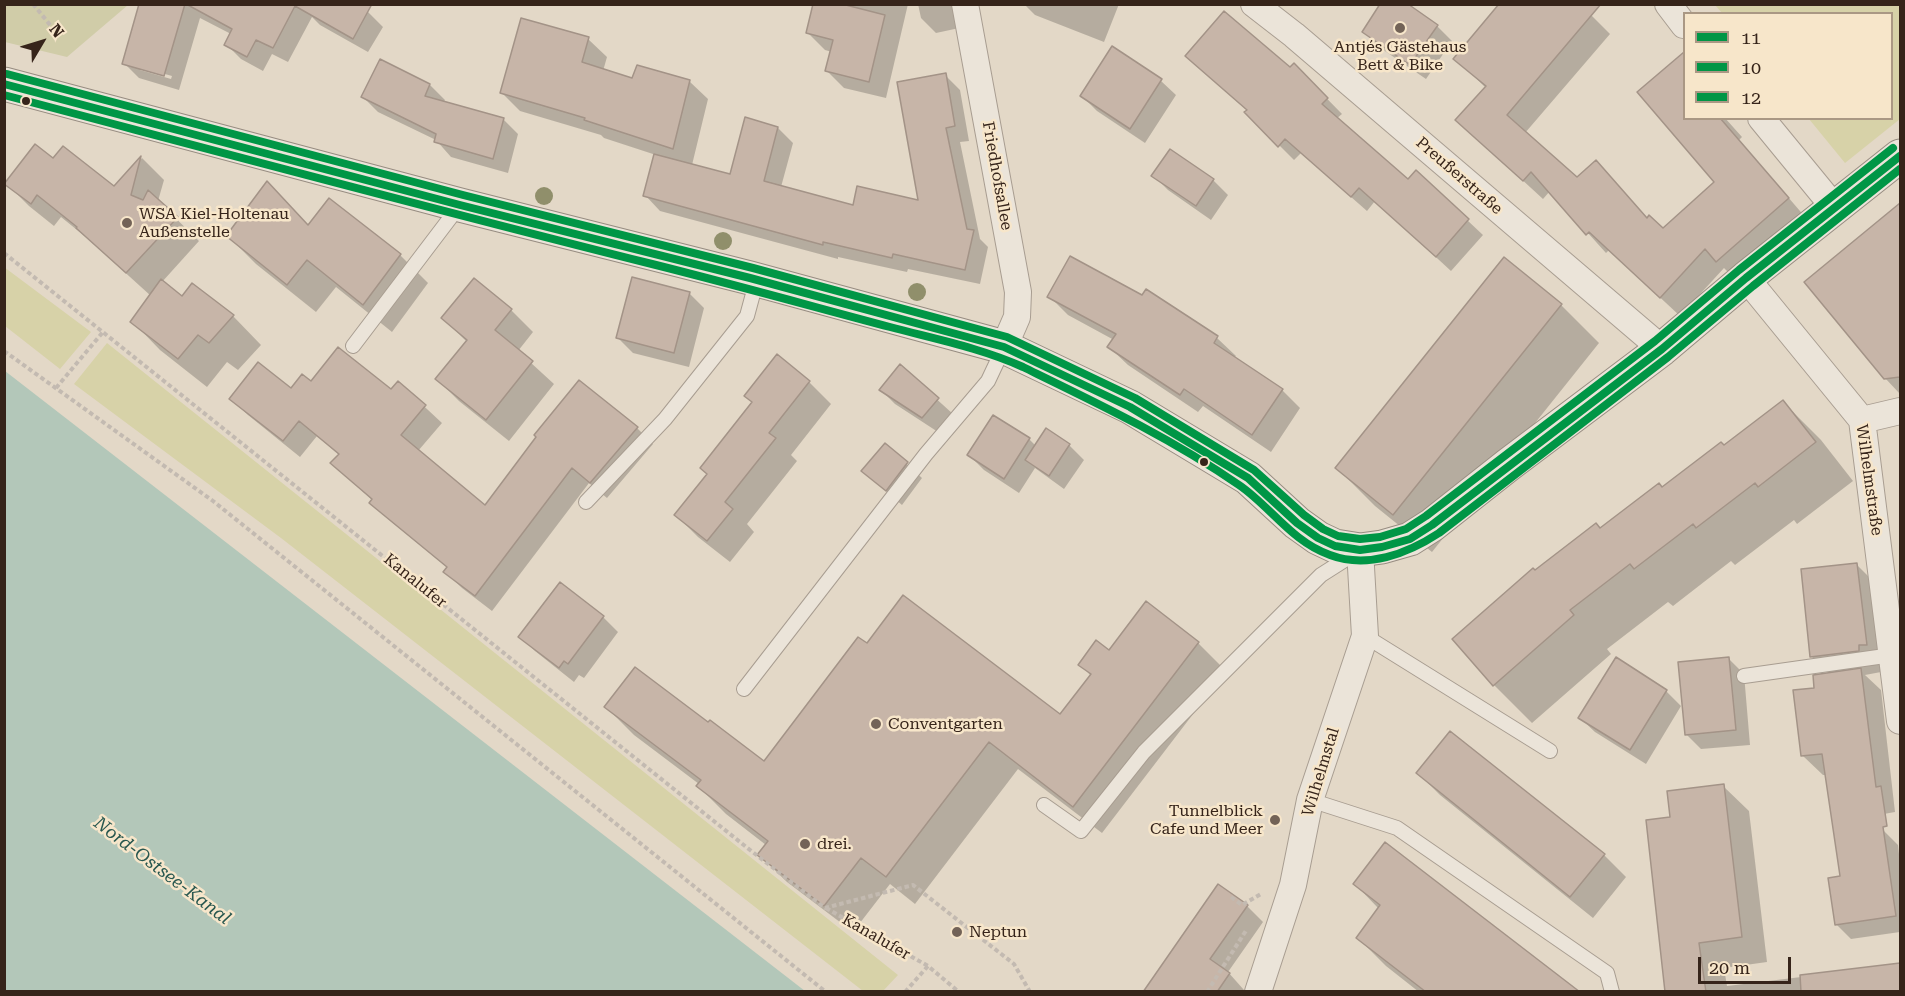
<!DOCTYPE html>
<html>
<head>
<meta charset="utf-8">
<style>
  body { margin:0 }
  #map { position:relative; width:1905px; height:996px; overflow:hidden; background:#e3d8c7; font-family:"Roboto Serif",serif }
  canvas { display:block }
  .frame { position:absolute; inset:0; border:6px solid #36241a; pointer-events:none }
  .legend { position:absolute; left:1683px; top:12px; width:210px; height:108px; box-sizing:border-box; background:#f7e6ca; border:2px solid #aa9884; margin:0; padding:8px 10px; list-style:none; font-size:18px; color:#36241a }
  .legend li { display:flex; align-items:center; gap:12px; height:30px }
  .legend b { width:30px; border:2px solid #aa9884 }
  .north { position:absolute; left:12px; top:12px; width:60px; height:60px; -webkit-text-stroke:4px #f7e6ca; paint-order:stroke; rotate:52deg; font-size:16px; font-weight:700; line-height:24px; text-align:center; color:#36241a }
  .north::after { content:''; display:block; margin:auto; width:21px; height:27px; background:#36241a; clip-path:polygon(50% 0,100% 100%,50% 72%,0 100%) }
  .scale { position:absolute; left:1698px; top:957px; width:93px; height:27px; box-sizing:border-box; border:3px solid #36241a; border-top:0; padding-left:8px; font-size:18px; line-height:21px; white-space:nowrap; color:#36241a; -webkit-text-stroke:4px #f7e6ca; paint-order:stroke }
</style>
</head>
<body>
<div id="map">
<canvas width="1905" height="996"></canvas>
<div class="frame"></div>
<ul class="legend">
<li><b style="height:8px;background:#009646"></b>11</li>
<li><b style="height:8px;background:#009646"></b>10</li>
<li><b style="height:8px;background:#009646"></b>12</li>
</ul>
<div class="north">N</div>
<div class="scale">20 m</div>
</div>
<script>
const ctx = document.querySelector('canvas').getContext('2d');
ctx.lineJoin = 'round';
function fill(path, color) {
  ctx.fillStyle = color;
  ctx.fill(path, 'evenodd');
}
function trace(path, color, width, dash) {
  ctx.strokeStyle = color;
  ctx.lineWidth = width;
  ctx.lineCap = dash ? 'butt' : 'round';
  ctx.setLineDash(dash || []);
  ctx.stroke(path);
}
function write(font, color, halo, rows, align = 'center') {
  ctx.font = font + ' "Roboto Serif",serif';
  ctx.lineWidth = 5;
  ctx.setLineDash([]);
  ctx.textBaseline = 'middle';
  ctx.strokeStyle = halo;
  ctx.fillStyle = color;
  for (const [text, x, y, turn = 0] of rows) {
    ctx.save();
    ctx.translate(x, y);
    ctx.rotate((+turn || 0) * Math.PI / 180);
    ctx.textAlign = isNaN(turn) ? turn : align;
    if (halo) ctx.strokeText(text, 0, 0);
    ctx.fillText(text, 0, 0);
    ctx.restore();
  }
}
fill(new Path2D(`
  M 1715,5 L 1900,5 L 1900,119 L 1845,163 L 1809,119 L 1892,118 L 1892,14 L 1722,13 Z
  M 4,267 L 91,332 L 60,369 L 5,326 Z
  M 107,343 L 898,975 L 883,991 L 863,991 L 281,538 L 74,384 Z`), '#d7d2a8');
fill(new Path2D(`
  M 5,4 L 128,4 L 128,5 L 67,57 L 5,42 Z`), '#d0cca8');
fill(new Path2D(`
  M 5,371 L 805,991 L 5,991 Z`), '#b3c7b9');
fill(new Path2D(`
  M 141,4 L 355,4 L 368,12 L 383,27 L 368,52 L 320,25 L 312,17 L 288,62 L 272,54 L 263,71 L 241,59 L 226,44 L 231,34 L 200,18 L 179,90 L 139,78 L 124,63 ZM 140,67 L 172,76 L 171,79 L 140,70 Z
  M 814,4 L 908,4 L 886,98 L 844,88 L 827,71 L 832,52 L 825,50 L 808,33 Z
  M 918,4 L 958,4 L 964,27 L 936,33 L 921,18 Z
  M 1024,4 L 1119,4 L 1104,42 L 1035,15 Z
  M 1591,15 L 1610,34 L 1525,133 L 1576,179 L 1596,162 L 1648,219 L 1663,230 L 1716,182 L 1639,93 L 1674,63 L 1684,73 L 1684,118 L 1725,118 L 1742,137 L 1739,140 L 1806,218 L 1736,280 L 1724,268 L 1680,316 L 1609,250 L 1606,253 L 1550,191 L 1543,199 L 1457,120 L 1486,88 L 1455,58 Z
  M 1437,26 L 1452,41 L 1426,79 L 1379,47 L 1364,32 Z
  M 588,39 L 607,57 L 603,71 L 633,80 L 689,81 L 708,99 L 692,165 L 731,175 L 778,128 L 793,143 L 781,187 L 854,207 L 920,202 L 945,75 L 960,90 L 969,141 L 960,142 L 980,239 L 988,247 L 980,284 L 908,269 L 907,272 L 838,257 L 838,259 L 660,211 L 645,195 L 656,155 L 604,138 L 601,135 L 520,111 L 502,93 Z
  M 1113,49 L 1161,81 L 1176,95 L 1145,143 L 1097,111 L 1082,96 Z
  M 1187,56 L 1290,69 L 1294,65 L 1342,114 L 1336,119 L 1408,181 L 1416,172 L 1483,235 L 1451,271 L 1375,201 L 1367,211 L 1301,153 L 1294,160 L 1246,112 L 1248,111 Z
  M 380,61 L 430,85 L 445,100 L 443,103 L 503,119 L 518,134 L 508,173 L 451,157 L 436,140 L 378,112 L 363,97 Z
  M 142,158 L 164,180 L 158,201 L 199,241 L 162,282 L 182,299 L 192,285 L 233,316 L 261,345 L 238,370 L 227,362 L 207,387 L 160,350 L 132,321 L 151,296 L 87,238 L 61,217 L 54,226 L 29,206 L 6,183 L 54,160 L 114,188 Z
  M 1153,175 L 1213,180 L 1228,195 L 1211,220 L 1168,190 Z
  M 267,183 L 309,226 L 400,255 L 428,283 L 392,332 L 336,287 L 316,312 L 256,264 L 228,236 Z
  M 1900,205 L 1900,394 L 1885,378 L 1806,282 Z
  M 474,280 L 511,310 L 533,332 L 518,351 L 554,384 L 509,441 L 459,401 L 437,379 L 467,342 L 443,318 Z
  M 1147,291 L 1217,338 L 1236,356 L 1234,358 L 1282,390 L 1300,408 L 1271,452 L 1203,406 L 1198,412 L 1128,365 L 1109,347 L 1114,340 L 1068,315 L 1049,296 L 1142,297 Z
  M 689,293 L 704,308 L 689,367 L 633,353 L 618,338 Z
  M 1561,305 L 1599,343 L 1432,552 L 1375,506 L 1337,468 Z
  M 900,366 L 953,414 L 938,432 L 895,404 L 881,390 Z
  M 809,382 L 831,404 L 791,455 L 797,461 L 747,524 L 754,532 L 730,562 L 698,537 L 676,515 Z
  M 312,383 L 392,391 L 399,383 L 442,423 L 418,451 L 485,507 L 637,428 L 653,444 L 607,498 L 589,483 L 492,611 L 462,588 L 445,572 L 448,568 L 388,519 L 371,503 L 373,501 L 332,463 L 339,455 L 317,436 L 300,457 L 248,415 L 231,399 L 291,390 Z
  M 1783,402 L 1821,440 L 1853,481 L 1797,524 L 1794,520 L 1735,565 L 1731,561 L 1673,606 L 1668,602 L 1607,649 L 1611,654 L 1532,723 L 1494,685 L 1535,572 L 1724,447 Z
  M 1029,439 L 1036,446 L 1069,445 L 1084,460 L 1064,489 L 1035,468 L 1019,493 L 984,470 L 969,455 Z
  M 885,445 L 922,478 L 902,505 L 863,471 Z
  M 1857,565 L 1879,587 L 1888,666 L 1880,667 L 1881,672 L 1865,675 L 1881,690 L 1895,812 L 1850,820 L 1826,775 L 1823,775 L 1803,756 L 1816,689 L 1830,674 L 1812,657 L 1802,571 Z
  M 560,584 L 603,617 L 618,632 L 584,678 L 579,675 L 574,682 L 535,651 L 520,636 Z
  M 1198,643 L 1226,671 L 1102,833 L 1018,769 L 915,904 L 890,884 L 853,932 L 787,882 L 759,855 L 766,845 L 726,814 L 698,786 L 699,784 L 634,735 L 606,707 L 708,724 L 764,763 L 867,645 L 1060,717 L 1091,676 L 1080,664 L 1109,652 Z
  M 1729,659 L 1744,674 L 1750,745 L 1701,749 L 1686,734 Z
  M 1616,660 L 1666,691 L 1681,706 L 1646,764 L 1595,732 L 1580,718 Z
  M 1418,773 L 1604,855 L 1626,877 L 1593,918 L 1440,795 Z
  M 1723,786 L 1749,811 L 1767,962 L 1724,968 L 1727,986 L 1900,965 L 1900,992 L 1667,992 L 1671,819 Z
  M 1883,830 L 1898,845 L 1900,863 L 1900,932 L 1851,939 L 1836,924 Z
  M 1355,884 L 1578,992 L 1419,992 L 1386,966 L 1358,938 L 1379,909 Z
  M 1247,906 L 1263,922 L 1228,972 L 1244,990 L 1244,992 L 1152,992 Z`), '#0003');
const building = new Path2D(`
  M 139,4 L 185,4 L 164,76 L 122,64 Z
  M 186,4 L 372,4 L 353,39 L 295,6 L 273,48 L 256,40 L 247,57 L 224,45 L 232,29 Z
  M 813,4 L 842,4 L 885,15 L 869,82 L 825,71 L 833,40 L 806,33 Z
  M 1380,4 L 1408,4 L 1438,25 L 1410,65 L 1362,32 Z
  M 1499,4 L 1601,4 L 1507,115 L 1577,177 L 1596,160 L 1647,218 L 1649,215 L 1663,228 L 1714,182 L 1637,92 L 1684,52 L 1684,118 L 1720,118 L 1789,198 L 1716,262 L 1705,249 L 1660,298 L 1589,232 L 1586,235 L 1531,172 L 1523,181 L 1455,120 L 1486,86 L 1453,59 Z
  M 1224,11 L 1290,67 L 1294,63 L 1328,98 L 1322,104 L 1408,179 L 1416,170 L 1469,219 L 1436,257 L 1359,188 L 1351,197 L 1285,139 L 1278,147 L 1244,112 L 1247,110 L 1185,56 Z
  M 521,18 L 589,37 L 582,62 L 632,78 L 637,65 L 690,80 L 673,149 L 584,120 L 585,118 L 500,93 Z
  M 1112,46 L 1162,79 L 1130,129 L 1080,96 Z
  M 380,59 L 430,84 L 425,96 L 504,118 L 493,159 L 434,142 L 436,134 L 361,97 Z
  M 946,73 L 955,126 L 946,128 L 967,229 L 974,230 L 965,270 L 893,254 L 892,258 L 823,242 L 823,245 L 643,196 L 654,154 L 730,174 L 745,117 L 778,127 L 764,181 L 853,205 L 857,186 L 918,200 L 897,82 Z
  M 35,144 L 53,158 L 63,146 L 114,186 L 141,156 L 131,195 L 143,200 L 148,190 L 178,217 L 126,273 L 76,228 L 77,227 L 37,195 L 31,204 L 4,184 Z
  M 1170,149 L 1214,179 L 1196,206 L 1151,176 Z
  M 267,181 L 308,225 L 329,198 L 401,254 L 363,305 L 307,260 L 287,285 L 226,236 Z
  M 1900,203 L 1900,377 L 1884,379 L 1804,282 Z
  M 1070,256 L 1142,295 L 1146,289 L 1218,336 L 1214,343 L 1283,389 L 1252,435 L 1184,389 L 1180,395 L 1107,347 L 1116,334 L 1047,297 Z
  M 1504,257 L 1562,304 L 1393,515 L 1335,468 Z
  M 632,277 L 690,292 L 674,353 L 616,338 Z
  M 474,278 L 512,309 L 495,330 L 533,361 L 486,420 L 435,379 L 467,340 L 441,318 Z
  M 161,279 L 182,296 L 192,283 L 234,315 L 209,343 L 198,335 L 178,359 L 130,322 Z
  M 338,347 L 391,389 L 398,381 L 426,405 L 401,435 L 485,505 L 536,437 L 534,435 L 579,380 L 638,427 L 590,483 L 572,468 L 475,596 L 443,572 L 447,567 L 369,503 L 372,499 L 330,463 L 339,454 L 299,421 L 283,441 L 229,399 L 258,362 L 291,388 L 302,374 L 311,381 Z
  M 777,354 L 810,381 L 769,433 L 776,438 L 725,502 L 733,509 L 707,541 L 674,515 L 707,474 L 700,468 L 752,402 L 744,396 Z
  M 900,364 L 939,398 L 922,418 L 879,390 Z
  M 1783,400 L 1816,442 L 1758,487 L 1755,483 L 1696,528 L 1693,524 L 1634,569 L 1630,564 L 1570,610 L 1574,615 L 1493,686 L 1452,639 L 1533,568 L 1535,570 L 1596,523 L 1600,528 L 1659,483 L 1662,487 L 1721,442 L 1724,445 Z
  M 993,415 L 1030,438 L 1004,479 L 967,455 Z
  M 1046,428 L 1070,444 L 1049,476 L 1025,460 Z
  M 885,443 L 908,462 L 886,491 L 861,471 Z
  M 1857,563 L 1867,645 L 1859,645 L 1859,651 L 1810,657 L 1801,569 Z
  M 560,582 L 604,616 L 568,664 L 564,661 L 559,668 L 518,637 Z
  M 903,595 L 1060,714 L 1091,674 L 1078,665 L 1096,640 L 1109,650 L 1146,601 L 1199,642 L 1073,807 L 989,742 L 886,877 L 861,858 L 824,906 L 757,855 L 768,841 L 696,786 L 701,780 L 604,707 L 635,667 L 708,722 L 710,720 L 764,761 L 858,637 L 867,643 Z
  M 1616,657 L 1667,690 L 1630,750 L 1578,718 Z
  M 1729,657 L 1736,730 L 1685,735 L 1678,662 Z
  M 1861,668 L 1876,787 L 1881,786 L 1887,826 L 1883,827 L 1896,916 L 1835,925 L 1828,878 L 1840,876 L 1822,754 L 1801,756 L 1793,690 L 1814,688 L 1813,675 Z
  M 1450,731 L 1605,854 L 1570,897 L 1416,773 Z
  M 1724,784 L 1742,937 L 1699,943 L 1706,992 L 1665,992 L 1646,820 L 1670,817 L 1667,791 Z
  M 1385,842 L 1580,992 L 1426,992 L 1356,938 L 1380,905 L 1353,884 Z
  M 1218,884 L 1248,905 L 1210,959 L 1230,973 L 1217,992 L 1143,992 Z
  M 1900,963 L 1900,992 L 1801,992 L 1800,975 Z`);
fill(building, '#c7b5a8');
trace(building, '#a39387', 1.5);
const lane = new Path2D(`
  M 353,346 L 460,205
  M 586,502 L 665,419 L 747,316 L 757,279
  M 1365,636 L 1550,751
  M 1744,676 L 1892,655
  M 744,689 L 926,454 L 988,381 L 1004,347
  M 1310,800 L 1397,828 L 1607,973 L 1612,992
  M 1044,805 L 1081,831 L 1144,752 L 1321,575 L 1354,554`);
const street = new Path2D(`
  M 965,4 L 1018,292 L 1017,317 L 1004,347
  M 1254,4 L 1294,35 L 1662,349
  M 1668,4 L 1684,25
  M 1761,118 L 1834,207
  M 1746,278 L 1862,420 L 1900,721
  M 1862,420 L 1900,411
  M 1258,992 L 1293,885 L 1310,800 L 1365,636 L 1360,550`);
const secondary = new Path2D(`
  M 4,84 L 460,205 L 750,278 L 1004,347 L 1130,407 L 1248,478 L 1297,523 L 1318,538 L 1335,546 L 1360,550 L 1382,547 L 1410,539 L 1432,525 L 1508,465 L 1662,349 L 1746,278 L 1900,156`);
trace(lane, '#a89d91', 16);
trace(street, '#a89d91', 28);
trace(secondary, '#978c81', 35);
trace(new Path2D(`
  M 33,4 L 51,26
  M 4,253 L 750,850 L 825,908 L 913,885 L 1014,964 L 1030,992
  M 4,351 L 213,501 L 826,992
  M 56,388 L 103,332
  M 1231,897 L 1242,905 L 1261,894
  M 826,908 L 928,966
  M 905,992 L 928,966 L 959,992
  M 1207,992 L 1247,929`), '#c3bab1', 4, [4.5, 3]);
trace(lane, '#ebe4d9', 14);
trace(street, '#ebe4d9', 26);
trace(secondary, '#ebe4d9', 33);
trace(new Path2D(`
  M 4,84 L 460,205 L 750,278 L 1004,347 L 1130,407 L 1248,478 L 1297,523 L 1318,538 L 1335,546 L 1360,550 L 1382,547 L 1410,539 L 1432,525 L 1662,349 L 1746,278 L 1900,156`), '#009646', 8);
trace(new Path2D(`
  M 4,95 C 220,152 436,210 652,264 C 732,284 811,306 890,327 C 935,339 981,348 1023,367 C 1097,403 1171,438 1239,485 C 1270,506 1292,542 1330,555 C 1367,569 1407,554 1439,533 L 1668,357 L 1753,286 L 1900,169`), '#009646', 8);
trace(new Path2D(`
  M 7,74 L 463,195 L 753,268 L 1007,337 L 1135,398 L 1254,470 L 1304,515 L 1323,529 L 1338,536 L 1360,539 L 1380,537 L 1406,529 L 1426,516 L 1655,341 L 1739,270 L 1893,148`), '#009646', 8);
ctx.fillStyle = '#908f6b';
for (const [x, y] of [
  [544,196],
  [723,241],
  [917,292]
]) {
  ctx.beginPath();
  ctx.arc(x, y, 9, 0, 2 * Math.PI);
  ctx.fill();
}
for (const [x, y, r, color] of [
  [1400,28,6,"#736357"],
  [26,101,5,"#36241a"],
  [127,223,6,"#736357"],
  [1204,462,5,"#36241a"],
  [876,724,6,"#736357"],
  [1275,820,6,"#736357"],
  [805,844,6,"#736357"],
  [957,932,6,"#736357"]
]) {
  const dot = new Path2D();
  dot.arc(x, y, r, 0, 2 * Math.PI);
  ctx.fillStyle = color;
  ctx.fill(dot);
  trace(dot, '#f7e6ca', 2);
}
write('16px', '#36241a', '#f7e6ca', [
  ["Antje´s Gästehaus",1400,47,"center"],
  ["Bett & Bike",1400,65,"center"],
  ["WSA Kiel-Holtenau",139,214],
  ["Außenstelle",139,232],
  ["Conventgarten",888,724],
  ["Tunnelblick",1263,811,"right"],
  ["Cafe und Meer",1263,829,"right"],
  ["drei.",817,844],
  ["Neptun",969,932]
], 'left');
write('16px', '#36241a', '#f7e6ca', [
  ["Friedhofsallee",997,176,80],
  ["Preußerstraße",1459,176,41],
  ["Wilhelmstraße",1869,480,82],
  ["Kanalufer",415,581,39],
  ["Wilhelmstal",1321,772,-73],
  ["Kanalufer",876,937,30]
]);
write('italic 18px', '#28574f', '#f7e6ca', [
  ["Nord-Ostsee-Kanal",162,871,37]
]);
</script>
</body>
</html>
